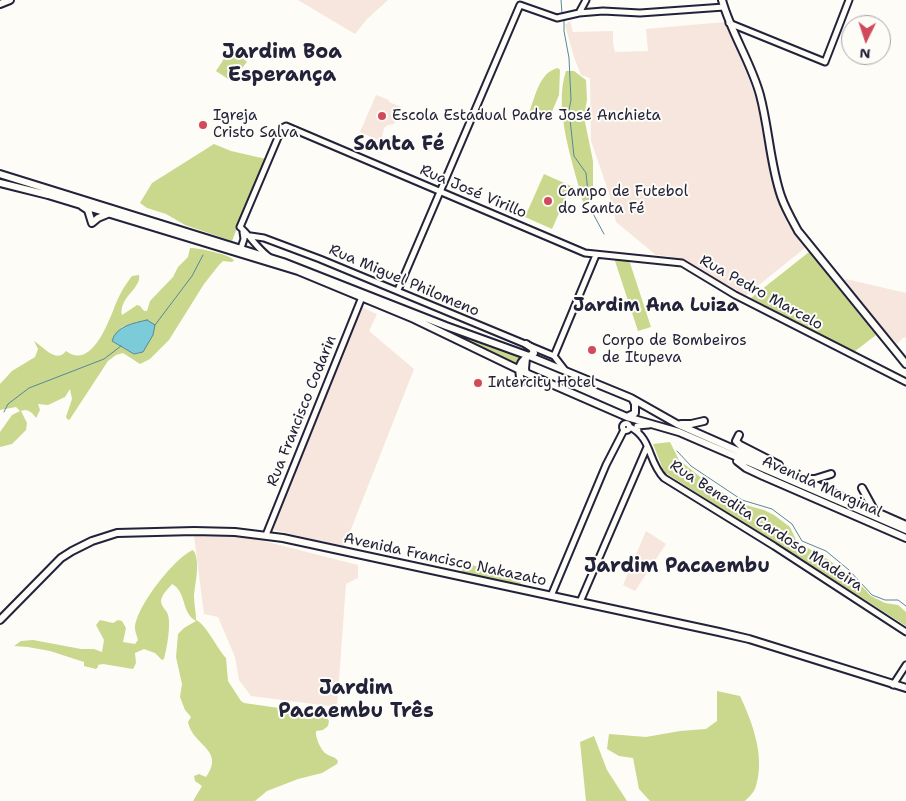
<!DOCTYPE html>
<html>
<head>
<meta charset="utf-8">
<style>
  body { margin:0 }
  #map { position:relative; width:906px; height:801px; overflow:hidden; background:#fdfcf7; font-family:"Shantell Sans",sans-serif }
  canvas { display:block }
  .north { position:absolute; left:841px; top:15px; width:50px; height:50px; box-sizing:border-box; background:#fdfcf7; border:1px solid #a5a5ac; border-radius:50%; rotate:184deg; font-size:14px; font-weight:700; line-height:20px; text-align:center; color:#22223b }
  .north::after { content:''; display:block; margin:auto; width:18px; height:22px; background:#d1495b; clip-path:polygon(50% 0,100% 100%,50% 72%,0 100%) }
</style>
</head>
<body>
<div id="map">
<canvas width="906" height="801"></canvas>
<div class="north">N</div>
</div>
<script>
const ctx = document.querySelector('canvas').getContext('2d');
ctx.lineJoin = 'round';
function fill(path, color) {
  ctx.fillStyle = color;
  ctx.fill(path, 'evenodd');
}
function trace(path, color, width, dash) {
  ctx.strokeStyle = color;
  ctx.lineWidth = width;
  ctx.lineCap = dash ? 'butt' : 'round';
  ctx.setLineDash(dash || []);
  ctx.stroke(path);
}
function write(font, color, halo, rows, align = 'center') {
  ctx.font = font + ' "Shantell Sans",sans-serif';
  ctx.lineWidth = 4;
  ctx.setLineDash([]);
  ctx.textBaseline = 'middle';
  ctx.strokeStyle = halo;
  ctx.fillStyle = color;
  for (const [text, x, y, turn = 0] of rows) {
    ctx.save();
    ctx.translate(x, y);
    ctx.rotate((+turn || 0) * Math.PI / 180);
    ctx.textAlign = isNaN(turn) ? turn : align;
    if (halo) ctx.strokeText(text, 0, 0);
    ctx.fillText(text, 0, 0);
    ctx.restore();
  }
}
fill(new Path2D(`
  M 298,0 L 388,0 L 367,19 L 355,34 Z
  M 570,21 L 573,32 L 613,31 L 613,44 L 615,52 L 648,51 L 646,29 L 724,22 L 743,63 L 758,104 L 764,142 L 780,206 L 787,223 L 806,247 L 744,297 L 689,263 L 667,256 L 656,255 L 616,222 L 609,193 L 591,141 L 590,78 L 581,75 L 574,57 L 565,25 Z
  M 376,95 L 389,100 L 389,102 L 401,107 L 394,124 L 388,125 L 384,128 L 381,141 L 360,132 Z
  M 846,279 L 906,293 L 906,337 L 903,338 L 897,344 L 843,282 Z
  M 361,307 L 377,314 L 369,331 L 414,369 L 344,547 L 270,529 Z
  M 646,531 L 666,544 L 635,591 L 623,585 Z
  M 194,536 L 244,536 L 358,565 L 358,578 L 346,584 L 337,707 L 251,696 L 239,680 L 235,657 L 218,617 L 204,614 Z`), '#f7e6dd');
fill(new Path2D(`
  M 231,48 L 247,62 L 231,81 L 216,71 Z
  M 558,68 L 560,70 L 559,95 L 548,121 L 529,113 C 535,98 539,72 558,68 Z
  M 566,71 L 574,71 L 586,80 L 587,100 L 584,117 L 593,161 L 593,197 L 583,202 C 573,163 553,109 566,71 Z
  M 214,144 L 231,151 L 266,159 L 240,220 L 232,241 L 185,225 L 166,214 L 147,208 L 140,203 L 152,183 Z
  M 544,174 L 571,186 L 552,229 L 525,217 Z
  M 190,248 C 199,248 228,254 234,260 L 232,262 L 223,261 L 219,265 L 204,284 L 169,340 L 150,359 L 140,364 L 123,353 L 116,355 L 108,361 L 70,419 L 68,420 L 66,417 L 72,399 L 70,389 L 65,397 L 48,405 L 38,404 L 40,410 L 36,418 C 33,413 27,408 21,411 L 27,423 L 26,430 L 12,444 L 0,447 L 0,432 L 12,415 L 20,411 L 16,407 L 0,410 L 0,384 L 12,371 L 35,357 L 38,349 L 34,341 C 44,347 56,364 66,351 C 90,369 106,328 113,311 C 117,299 124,286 132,276 L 139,275 C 142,288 118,298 122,315 L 137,305 L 140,306 L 144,311 L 147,311 L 150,301 L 173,277 L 178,267 L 188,257 ZM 147,320 L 145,346 L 143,352 L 135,354 L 112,341 L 122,327 Z
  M 809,252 L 876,335 L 854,352 L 751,298 Z
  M 614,258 L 627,259 L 630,263 L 651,327 L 638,331 Z
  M 455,333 L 521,357 L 518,359 L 515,365 Z
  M 670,442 L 679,460 L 713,487 L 742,504 L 764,510 L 774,515 L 790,527 L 797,542 L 829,560 L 858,582 L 871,596 L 885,603 L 898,605 L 906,612 L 906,626 L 664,472 L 653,444 Z
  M 193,550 C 201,560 195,584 194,596 C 194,604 196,612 196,620 C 206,624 218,650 226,658 L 228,681 L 241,701 L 244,703 L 286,709 L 306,719 L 322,717 L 327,718 L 329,721 L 328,726 L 323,730 L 316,731 C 315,736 320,749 325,753 C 330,757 335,756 338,761 L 337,764 L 322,773 L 298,779 L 267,791 L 255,801 L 193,801 L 202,786 L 195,781 L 194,776 L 199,774 L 206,777 C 226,750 192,745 188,722 L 191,717 L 185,710 L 180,697 L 182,684 L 176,657 L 178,634 L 184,628 L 196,621 C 181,613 187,592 172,584 C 168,589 162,594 161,601 C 161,607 167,610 168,615 C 171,625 167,648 164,659 L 162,660 L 155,653 L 144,649 L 135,653 L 136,663 L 133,669 L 103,664 L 98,665 L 98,667 L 96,669 L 84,666 L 84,662 L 50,651 L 28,647 L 14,646 L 21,641 L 33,640 L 81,649 L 94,649 L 102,652 L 104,640 L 96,625 L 100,620 L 113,623 L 118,620 L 122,621 L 126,628 L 123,642 L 135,644 L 138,640 C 137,636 135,632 135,628 C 136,607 174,558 193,550 Z
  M 467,563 L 521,583 L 519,589 L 461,575 L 464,564 Z
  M 717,691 L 740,696 C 753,724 766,758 755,789 C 753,793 749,797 745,801 L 650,801 L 639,789 L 633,758 L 619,756 L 607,749 L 609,734 L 646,737 L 680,731 L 706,729 L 717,721 Z
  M 594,736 L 607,770 L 627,801 L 586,801 L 580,742 Z`), '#c9d88c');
const water = new Path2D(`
  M 147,320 L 155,325 L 153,335 L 143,352 L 134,354 L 112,341 C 116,326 134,323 147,320 Z`);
fill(water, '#7ccbd9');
trace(water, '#58879a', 1);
trace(new Path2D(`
  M 561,0 L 562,13
  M 564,21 L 564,31 L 569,58 L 571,100 L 569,110 L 574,156 L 586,173 L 589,203
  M 590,208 L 604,234
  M 155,325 L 192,276 L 203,255
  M 4,412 L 8,404 L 29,388 L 104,359 L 121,346
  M 677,451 L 691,466 L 742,500 L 772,509 L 792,524 L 802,541 L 826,551 L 849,570 L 872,595 L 885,600 L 898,600 L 906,606`), '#58879a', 1);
const minor = new Path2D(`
  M 579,13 L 586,0
  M 729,23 L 825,62 L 849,0
  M 240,227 L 282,128 L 286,126 L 585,253 L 682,263 L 735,295 L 906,382
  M 240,227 C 251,237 257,248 269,257
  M 244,235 L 264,238 L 320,259 L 554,356
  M 241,248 L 244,239 L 243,232
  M 398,290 L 520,5 L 557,18 L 579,13 L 603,11 L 640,13 L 724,7
  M 554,356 L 596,255
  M 554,356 L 564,369
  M622.5 427a3.5 3.5 0 1 1 7 0a3.5 3.5 0 1 1-7 0Z
  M 630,427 C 652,438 648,462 664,478 L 774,546 L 906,632
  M 638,431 L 637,426 L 649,425
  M 266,535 L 362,297
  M 551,596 L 606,465 L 624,430
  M 580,602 L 647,447
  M 893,685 L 906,665`);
const major = new Path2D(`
  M 722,0 C 731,33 751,62 760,95 C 769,129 770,164 781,196 C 785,208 792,220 798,231 L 906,364
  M 0,4 L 10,0
  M 0,174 L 283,262 L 446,326 L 529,356 L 631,398 L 677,424 L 906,525
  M 0,183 L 48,195 L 298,271 L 414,319 L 526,373 L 627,417 L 679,432 L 906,530
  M 82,206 L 88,210 L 92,223 L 98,218 L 110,213
  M 526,344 L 532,348 L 534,353 L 526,358 L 525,369 L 526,373
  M 521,382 C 519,373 517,364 526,358
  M 627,417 L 635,413 L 635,404 L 633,400
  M 681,424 L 691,424 L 704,421
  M 739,435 L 736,441 L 740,445 L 779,465
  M 737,461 L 746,468 L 763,476 L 906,538
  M 805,479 L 815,479 L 831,474
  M 862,488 L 874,510
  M 0,620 L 61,558 L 72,551 L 92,541 L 117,533 L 194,531 L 235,532 L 283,538 L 719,632 L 749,639 L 906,688`);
trace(minor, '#22223b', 9);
trace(major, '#22223b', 10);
trace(minor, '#fdfcf7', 5);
trace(major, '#fdfcf7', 6);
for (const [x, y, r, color] of [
  [382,116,5,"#d1495b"],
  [203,125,5,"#d1495b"],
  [548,201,5,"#d1495b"],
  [592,350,5,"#d1495b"],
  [478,383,5,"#d1495b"]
]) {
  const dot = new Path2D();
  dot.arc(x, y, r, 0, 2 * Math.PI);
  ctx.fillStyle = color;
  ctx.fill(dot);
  trace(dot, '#fdfcf7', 2);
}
write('15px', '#22223b', '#fdfcf7', [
  ["Igreja",213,116],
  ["Cristo Salva",213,133],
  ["Escola Estadual Padre José Anchieta",392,116],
  ["Campo de Futebol",558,192],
  ["do Santa Fé",558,209],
  ["Corpo de Bombeiros",602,341],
  ["de Itupeva",602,358],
  ["Intercity Hotel",488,383]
], 'left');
write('15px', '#22223b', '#fdfcf7', [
  ["Rua José Virillo",473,192,23],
  ["Rua Miguel Philomeno",404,281,23],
  ["Rua Pedro Marcelo",761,293,29],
  ["Rua Francisco Codarin",302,411,-68],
  ["Avenida Marginal",822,487,24],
  ["Rua Benedita Cardoso Madeira",766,526,33],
  ["Avenida Francisco Nakazato",445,560,12]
]);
write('bold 18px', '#22223b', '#fdfcf7', [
  ["Jardim Ana Luiza",656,306]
]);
write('bold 20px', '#22223b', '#fdfcf7', [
  ["Jardim Boa",282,53],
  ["Esperança",282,76],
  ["Santa Fé",399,145],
  ["Jardim Pacaembu",677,567],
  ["Jardim",356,689],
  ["Pacaembu Três",356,712]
]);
</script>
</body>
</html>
